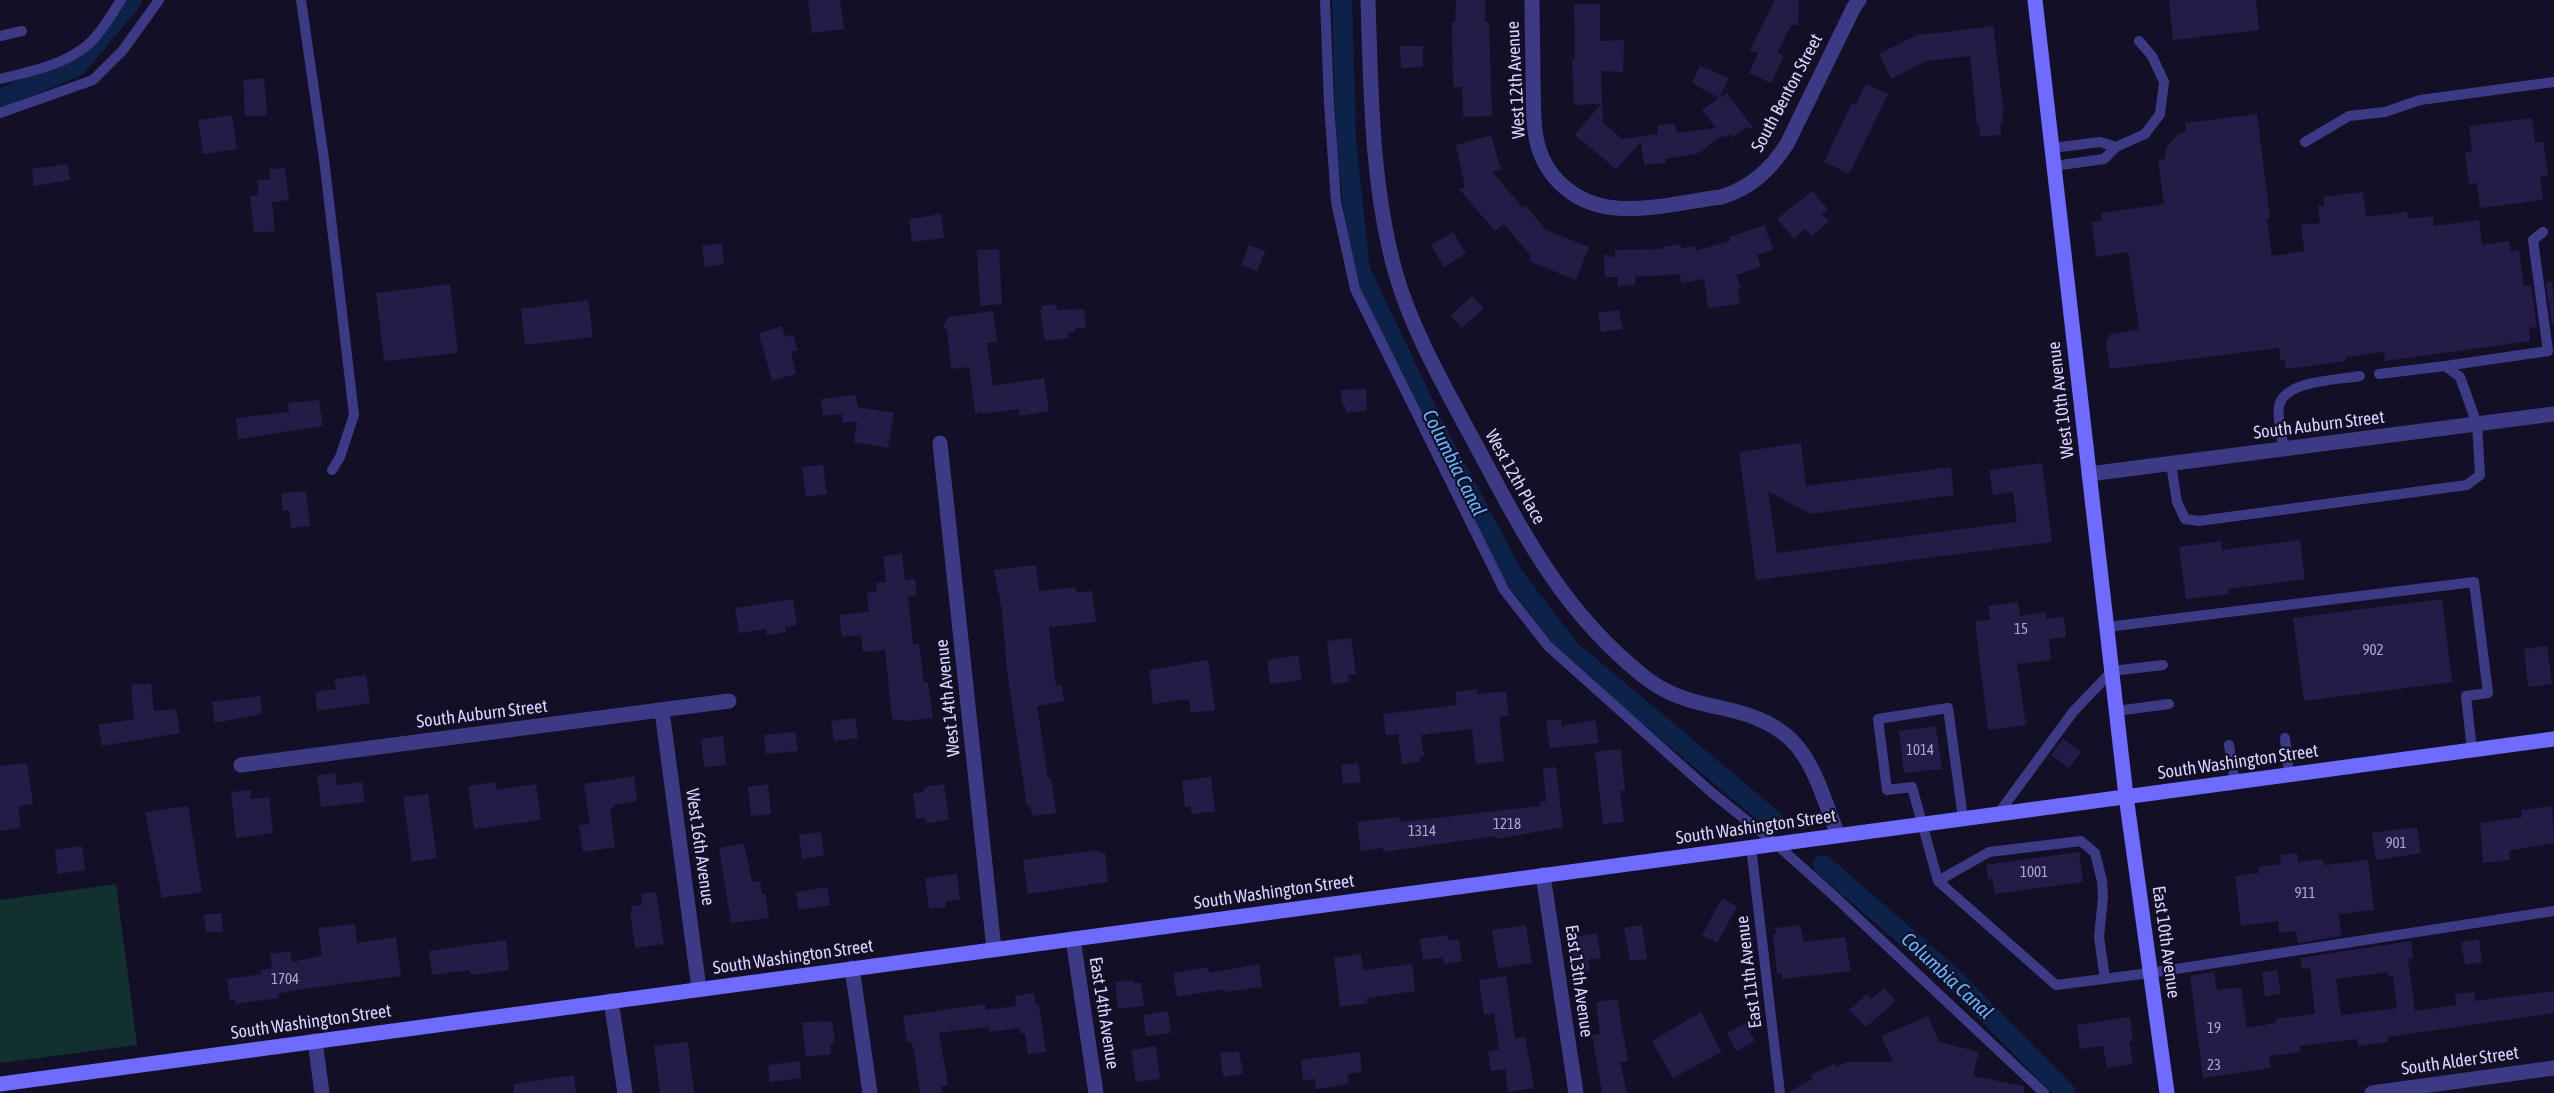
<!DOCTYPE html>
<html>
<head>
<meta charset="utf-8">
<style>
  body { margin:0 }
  canvas { display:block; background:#130f26 }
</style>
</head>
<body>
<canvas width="2554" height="1093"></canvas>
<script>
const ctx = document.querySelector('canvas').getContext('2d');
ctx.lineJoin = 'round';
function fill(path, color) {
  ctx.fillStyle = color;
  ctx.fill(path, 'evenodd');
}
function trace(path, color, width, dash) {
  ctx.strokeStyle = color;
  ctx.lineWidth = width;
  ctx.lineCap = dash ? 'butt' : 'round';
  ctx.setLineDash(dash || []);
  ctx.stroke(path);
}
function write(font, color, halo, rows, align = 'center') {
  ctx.font = font + ' "Asap Condensed",sans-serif';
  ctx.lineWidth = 4.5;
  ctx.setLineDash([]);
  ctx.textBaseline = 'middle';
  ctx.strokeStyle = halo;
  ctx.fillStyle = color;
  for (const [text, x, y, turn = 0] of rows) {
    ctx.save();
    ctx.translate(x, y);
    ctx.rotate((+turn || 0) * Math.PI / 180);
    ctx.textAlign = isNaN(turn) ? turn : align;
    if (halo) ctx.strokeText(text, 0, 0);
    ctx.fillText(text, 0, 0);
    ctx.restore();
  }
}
fill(new Path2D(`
  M 116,884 L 137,1045 L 0,1063 L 0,900 Z`), '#12302f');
trace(new Path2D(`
  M 1342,0 L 1346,140 L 1360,270 L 1434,426 L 1512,574 L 1570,650 L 1772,819
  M 0,99 L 77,66 L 132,0
  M 1823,865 L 1948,973 L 2066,1093`), '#0c2248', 20);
fill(new Path2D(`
  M 808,0 L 840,0 L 844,29 L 812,33 Z
  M 1456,0 L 1485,0 L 1485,22 L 1489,22 L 1492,116 L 1463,117 L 1462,87 L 1453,87 L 1452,22 L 1455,22 Z
  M 1775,0 L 1799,0 L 1798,25 L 1791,25 L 1777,53 L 1784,56 L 1771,83 L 1749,73 L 1758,53 L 1750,50 Z
  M 2169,0 L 2256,0 L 2259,30 L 2173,40 Z
  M 1574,4 L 1600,4 L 1600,41 L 1624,40 L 1623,72 L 1601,71 L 1603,123 L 1622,139 L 1658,134 L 1658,125 L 1675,124 L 1676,133 L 1716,128 L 1702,110 L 1719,98 L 1692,83 L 1700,66 L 1729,78 L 1719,98 L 1727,93 L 1755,130 L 1747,127 L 1732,138 L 1730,134 L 1723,138 L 1722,136 L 1699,153 L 1665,159 L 1666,163 L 1644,165 L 1641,142 L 1616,169 L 1575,135 L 1601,104 L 1574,105 L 1572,59 L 1575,59 Z
  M 1993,26 L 2004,113 L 2002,113 L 2003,123 L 2000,123 L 2001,135 L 1980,137 L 1979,125 L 1977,126 L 1970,56 L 1926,61 L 1891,79 L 1879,54 L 1921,33 L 1922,35 Z
  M 1400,46 L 1423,46 L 1423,67 L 1401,68 Z
  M 264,78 L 267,115 L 245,117 L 243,80 Z
  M 1866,84 L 1888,94 L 1849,174 L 1824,162 L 1852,103 L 1856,104 Z
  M 2257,114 L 2270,218 L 2267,218 L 2272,256 L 2304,251 L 2301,225 L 2320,223 L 2318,206 L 2324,206 L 2323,197 L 2363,192 L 2366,217 L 2407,212 L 2408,219 L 2433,216 L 2434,226 L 2479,220 L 2482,245 L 2509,241 L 2511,251 L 2519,250 L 2524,286 L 2531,285 L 2537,327 L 2529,328 L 2530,341 L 2385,361 L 2384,352 L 2346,357 L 2346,361 L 2286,369 L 2284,359 L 2280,360 L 2279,348 L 2110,369 L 2106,343 L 2109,335 L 2139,329 L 2128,252 L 2096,257 L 2092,222 L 2102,221 L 2101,213 L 2164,204 L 2158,160 L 2165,159 L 2166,148 L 2177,135 L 2186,131 L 2185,123 Z
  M 232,115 L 237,149 L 203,154 L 198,120 Z
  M 2532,118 L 2535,142 L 2543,142 L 2548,175 L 2540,176 L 2543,200 L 2480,208 L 2477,183 L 2469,184 L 2465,152 L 2472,151 L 2469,126 Z
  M 1491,135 L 1501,170 L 1492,172 L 1523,208 L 1526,206 L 1546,230 L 1589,247 L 1576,280 L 1529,261 L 1531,256 L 1504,224 L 1495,231 L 1459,189 L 1465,187 L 1456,145 Z
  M 67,164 L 70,180 L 34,186 L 32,169 Z
  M 285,168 L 289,200 L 272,202 L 275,231 L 254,233 L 250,196 L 259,195 L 257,181 L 270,179 L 269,169 Z
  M 1812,191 L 1828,209 L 1822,214 L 1829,221 L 1812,236 L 1805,229 L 1794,239 L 1777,219 Z
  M 941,214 L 944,238 L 912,242 L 909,219 Z
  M 1765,225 L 1773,250 L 1757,255 L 1761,267 L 1736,275 L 1741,288 L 1737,290 L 1740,304 L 1708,308 L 1704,279 L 1681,283 L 1680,274 L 1635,277 L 1635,285 L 1618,286 L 1618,277 L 1605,277 L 1604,254 L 1615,258 L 1615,250 L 1663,249 L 1663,247 L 1681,244 L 1681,248 L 1696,246 L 1696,251 L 1730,241 L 1729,237 Z
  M 1453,232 L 1466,253 L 1444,267 L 1431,245 Z
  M 722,243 L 724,264 L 705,267 L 702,246 Z
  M 1249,245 L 1265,251 L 1257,271 L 1241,265 Z
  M 999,249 L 1002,304 L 980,306 L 977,250 Z
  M 2552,282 L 2554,300 L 2554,324 L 2552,325 L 2546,283 Z
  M 450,284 L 458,353 L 384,361 L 376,293 Z
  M 1472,296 L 1484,308 L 1462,328 L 1451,315 Z
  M 588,300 L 593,337 L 525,345 L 521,309 Z
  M 1056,304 L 1057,310 L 1084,309 L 1086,327 L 1075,329 L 1075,332 L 1068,333 L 1069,338 L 1045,341 L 1040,310 L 1042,310 L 1042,306 Z
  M 1619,310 L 1623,329 L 1601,332 L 1598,313 Z
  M 993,311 L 997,342 L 987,343 L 993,386 L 1044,378 L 1049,411 L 1020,416 L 1019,409 L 982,414 L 982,412 L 975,413 L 969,367 L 951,369 L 947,330 L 943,327 L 948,317 Z
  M 782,326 L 785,337 L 793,334 L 798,350 L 791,352 L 796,374 L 772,381 L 759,333 Z
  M 1366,389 L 1367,411 L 1346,413 L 1345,406 L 1342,406 L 1341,390 Z
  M 856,395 L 858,407 L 894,413 L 888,448 L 854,442 L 857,421 L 843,423 L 842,414 L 823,416 L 821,399 Z
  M 319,400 L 323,426 L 238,439 L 236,418 L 289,412 L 288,403 Z
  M 1801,443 L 1806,486 L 1951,467 L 1954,495 L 1810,514 L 1768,491 L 1777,553 L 2017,522 L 2013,492 L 1993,495 L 1989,470 L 2042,463 L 2052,542 L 1756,580 L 1739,452 Z
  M 823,465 L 827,494 L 806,497 L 802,467 Z
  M 306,491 L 310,526 L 291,528 L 289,510 L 283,511 L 281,493 Z
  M 2300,540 L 2305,579 L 2228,589 L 2229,594 L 2186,599 L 2179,547 L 2221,541 L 2222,550 Z
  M 902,554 L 905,580 L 915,579 L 917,595 L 908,596 L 913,644 L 919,643 L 924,683 L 928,682 L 933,718 L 906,721 L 892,719 L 885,650 L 863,652 L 861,635 L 842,637 L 839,615 L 869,612 L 867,593 L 877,592 L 876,583 L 886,582 L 883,556 Z
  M 1036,565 L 1039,591 L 1076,587 L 1076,592 L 1092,591 L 1096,622 L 1049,627 L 1056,686 L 1062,685 L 1064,701 L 1037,706 L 1048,778 L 1051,778 L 1056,813 L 1032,816 L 1030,805 L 1027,806 L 1007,671 L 1002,610 L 994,570 Z
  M 793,599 L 797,625 L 785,627 L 786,632 L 767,635 L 766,629 L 739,633 L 735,608 Z
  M 2442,599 L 2452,682 L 2304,701 L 2293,618 Z
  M 2018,602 L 2020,616 L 2045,612 L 2046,619 L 2064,617 L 2066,637 L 2049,639 L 2051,660 L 2017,664 L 2026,725 L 1988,730 L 1975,622 L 1990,619 L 1988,606 Z
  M 1351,638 L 1356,674 L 1348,675 L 1349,682 L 1332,684 L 1327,641 Z
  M 2547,646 L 2552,684 L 2528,687 L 2524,649 Z
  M 1298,655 L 1302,680 L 1270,684 L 1267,660 Z
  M 1208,660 L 1215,710 L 1191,713 L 1189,699 L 1153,704 L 1149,670 Z
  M 366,675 L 370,703 L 317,711 L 315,692 L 336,689 L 334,679 Z
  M 151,683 L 154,711 L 176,709 L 180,733 L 102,746 L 98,725 L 134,719 L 131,685 Z
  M 1477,689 L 1477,694 L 1506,691 L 1509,716 L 1499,717 L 1504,761 L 1476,764 L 1472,729 L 1421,735 L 1424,756 L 1419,757 L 1420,762 L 1402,764 L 1398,734 L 1386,735 L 1383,714 L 1457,705 L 1455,692 Z
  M 260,696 L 262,714 L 215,723 L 212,702 Z
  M 855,718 L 858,738 L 834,741 L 831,721 Z
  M 1561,719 L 1562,726 L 1595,720 L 1599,743 L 1550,748 L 1546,721 Z
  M 1936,726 L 1942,769 L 1904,773 L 1899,731 Z
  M 795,732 L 798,751 L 766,754 L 764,735 Z
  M 723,736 L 726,765 L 704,767 L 701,739 Z
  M 2063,739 L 2081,752 L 2069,768 L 2051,755 Z
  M 1621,749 L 1625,791 L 1620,791 L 1624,822 L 1603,824 L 1595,752 Z
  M 27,763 L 33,804 L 18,806 L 21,828 L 0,831 L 0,766 Z
  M 1358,763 L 1361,782 L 1343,784 L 1341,765 Z
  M 1556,767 L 1563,827 L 1496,839 L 1495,836 L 1383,852 L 1383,848 L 1361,851 L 1357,822 L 1400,817 L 1401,822 L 1540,806 L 1540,802 L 1546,801 L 1543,768 Z
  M 335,773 L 337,785 L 362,782 L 365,802 L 321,807 L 317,775 Z
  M 634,776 L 637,801 L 613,805 L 614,809 L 610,809 L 615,847 L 583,852 L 579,825 L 590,824 L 584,784 Z
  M 1211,777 L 1215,811 L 1192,814 L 1190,806 L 1185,807 L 1182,781 Z
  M 495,782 L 496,790 L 536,784 L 541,820 L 474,829 L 468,786 Z
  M 768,784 L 771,814 L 751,816 L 748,787 Z
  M 944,784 L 949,820 L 926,823 L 925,818 L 916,819 L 913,793 L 923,792 L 925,787 Z
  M 251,790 L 251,799 L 269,797 L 273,833 L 236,838 L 231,792 Z
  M 428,794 L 437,858 L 412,862 L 403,797 Z
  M 188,806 L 202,892 L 162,898 L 145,812 Z
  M 2552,806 L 2554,843 L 2509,851 L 2510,860 L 2483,863 L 2480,823 L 2522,817 L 2521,810 Z
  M 2417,827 L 2421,853 L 2376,860 L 2372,833 Z
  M 821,832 L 824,855 L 802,859 L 799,835 Z
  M 744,843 L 752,882 L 760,881 L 762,894 L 765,894 L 769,918 L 731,923 L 719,848 Z
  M 82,846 L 85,870 L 58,874 L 55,850 Z
  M 1099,850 L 1100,853 L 1105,853 L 1108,882 L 1028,894 L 1023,860 Z
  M 2079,852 L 2083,882 L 1995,894 L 1992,879 L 1988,879 L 1986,865 Z
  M 2297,853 L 2298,862 L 2323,859 L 2324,865 L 2368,860 L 2374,910 L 2339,914 L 2341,936 L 2298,943 L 2296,931 L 2279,933 L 2278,921 L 2241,926 L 2235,876 L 2259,873 L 2258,867 L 2281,864 L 2280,855 Z
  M 957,874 L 960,900 L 946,901 L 946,907 L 929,909 L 925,878 Z
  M 827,887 L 830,905 L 799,910 L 796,892 Z
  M 656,892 L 664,944 L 635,948 L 630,912 L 632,912 L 631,906 L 642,905 L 641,894 Z
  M 1722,898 L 1737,907 L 1717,943 L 1702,935 Z
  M 221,913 L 223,931 L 206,933 L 204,915 Z
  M 355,924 L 357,943 L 396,937 L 401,976 L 295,990 L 278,994 L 279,998 L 235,1004 L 235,1000 L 230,1000 L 227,979 L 262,974 L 261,970 L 272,968 L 270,954 L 290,951 L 292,962 L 322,956 L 318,928 Z
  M 1526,925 L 1532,963 L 1498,968 L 1492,930 Z
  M 1642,925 L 1647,959 L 1630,961 L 1624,928 Z
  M 1800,925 L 1804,942 L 1845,937 L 1851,971 L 1782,979 L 1781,973 L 1777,974 L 1773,934 L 1776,934 L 1775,928 Z
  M 1597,933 L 1601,958 L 1588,960 L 1589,971 L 1575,973 L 1570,944 L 1575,943 L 1574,937 Z
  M 1447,935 L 1448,941 L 1459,939 L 1462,961 L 1444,964 L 1443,957 L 1423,960 L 1420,939 Z
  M 2479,939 L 2482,962 L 2465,965 L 2461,942 Z
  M 506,940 L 509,970 L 471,975 L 470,970 L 432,975 L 429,951 Z
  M 2411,941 L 2413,958 L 2408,959 L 2415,1011 L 2456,1005 L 2455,994 L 2474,992 L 2475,1001 L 2554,991 L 2554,1013 L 2387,1037 L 2388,1042 L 2358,1046 L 2357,1039 L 2299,1046 L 2300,1052 L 2269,1056 L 2271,1068 L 2203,1078 L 2190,976 L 2214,972 L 2217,990 L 2241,987 L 2247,1028 L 2276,1023 L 2276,1019 L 2315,1014 L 2310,968 L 2302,969 L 2300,958 ZM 2388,972 L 2389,977 L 2393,976 L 2397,1008 L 2341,1015 L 2336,979 Z
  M 1361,954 L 1363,970 L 1412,964 L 1415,991 L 1367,998 L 1367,1003 L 1340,1007 L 1334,958 Z
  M 1259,964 L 1262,987 L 1225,992 L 1224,989 L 1177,997 L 1173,973 L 1208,967 L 1209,973 Z
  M 2277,970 L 2281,994 L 2265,996 L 2262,972 Z
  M 1506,976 L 1515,1038 L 1525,1037 L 1534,1088 L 1508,1092 L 1505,1069 L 1491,1071 L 1488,1051 L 1499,1050 L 1494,1013 L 1484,1015 L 1479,980 Z
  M 1133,980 L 1133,983 L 1141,983 L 1144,1006 L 1118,1009 L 1115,982 Z
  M 1884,988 L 1896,1001 L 1866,1027 L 1849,1010 L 1867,994 L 1871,999 Z
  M 1034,993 L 1036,1005 L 1039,1005 L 1046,1052 L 1028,1054 L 1025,1033 L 1020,1033 L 1019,1028 L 989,1032 L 988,1027 L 939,1033 L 948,1085 L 941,1086 L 942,1093 L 920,1093 L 914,1051 L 911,1041 L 907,1042 L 903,1016 L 985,1004 L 986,1010 L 1016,1006 L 1015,996 Z
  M 1617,999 L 1628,1061 L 1620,1062 L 1627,1093 L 1602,1093 L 1592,1035 L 1600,1034 L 1596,1002 Z
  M 1168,1011 L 1171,1033 L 1146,1036 L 1143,1015 Z
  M 1701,1012 L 1721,1052 L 1673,1078 L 1652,1041 Z
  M 1928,1016 L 1939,1042 L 1979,1052 L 1973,1076 L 2024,1086 L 2024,1093 L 1787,1093 L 1812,1079 L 1811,1075 L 1834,1064 L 1836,1067 L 1847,1062 L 1893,1062 L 1881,1036 Z
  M 2130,1017 L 2133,1041 L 2129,1041 L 2133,1064 L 2107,1068 L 2103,1046 L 2080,1049 L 2077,1025 Z
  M 821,1021 L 821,1023 L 832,1021 L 835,1043 L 830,1044 L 831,1054 L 806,1057 L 802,1023 Z
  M 1745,1024 L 1755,1041 L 1736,1051 L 1727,1033 Z
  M 688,1042 L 694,1093 L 660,1093 L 654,1046 Z
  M 1156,1046 L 1160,1079 L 1136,1082 L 1131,1050 Z
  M 1239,1051 L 1243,1074 L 1223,1077 L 1220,1053 Z
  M 1360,1052 L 1362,1072 L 1348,1074 L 1349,1084 L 1316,1089 L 1315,1079 L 1303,1080 L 1301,1060 Z
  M 800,1061 L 801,1078 L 770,1082 L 768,1065 Z
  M 574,1075 L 576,1093 L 514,1093 L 514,1084 Z`), '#241b47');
trace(new Path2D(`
  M 301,0 L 324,159 L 354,415 L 340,457 L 332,470
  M 1325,0 L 1329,104 L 1336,202 L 1355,289 L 1504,590 L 1548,646 L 1711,792 L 1776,844 L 1833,895 L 2044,1093
  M 0,36 L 22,31
  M 0,79 C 32,71 66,65 91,42 C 103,30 112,14 121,0
  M 0,113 L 93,80 L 123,50 L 159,0
  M 2305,142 L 2349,116 L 2385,112 L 2420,100 L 2554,82
  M 2052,148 L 2100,142 L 2116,147
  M 2054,166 L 2104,159 L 2116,147 L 2145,134 L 2160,114 L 2164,82 L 2152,56 L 2139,41
  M 2445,366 L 2548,351 L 2533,240 L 2543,232
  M 2284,449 C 2282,436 2277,418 2279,406 C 2285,380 2338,380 2360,376
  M 2171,464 L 2177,502 L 2185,519 L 2199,521 L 2467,485 L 2480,475 L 2477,424 L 2460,377 L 2445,366 L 2379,374
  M 2107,627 L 2474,582 L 2488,693 L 2466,696 L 2472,750
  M 2116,711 L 2169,704
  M 2285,738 L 2289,774
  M 2229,745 L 2235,782
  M 1998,814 L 2073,712 L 2112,671 L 2163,665
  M 1963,818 L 1948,708 L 1878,719 L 1887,790 L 1912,787 L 1938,881 L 2056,985 L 2150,973 L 2554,911
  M 1751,847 L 1780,1093
  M 1938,881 L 1989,852 L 2081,841 L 2095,853 L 2102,881 L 2103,897 L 2099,937 L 2105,979`), '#3d3a85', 10);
trace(new Path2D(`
  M 1368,0 C 1371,90 1371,183 1395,271 C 1411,328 1442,382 1470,434 C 1520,527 1558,607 1642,675 C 1666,695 1692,702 1722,708 C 1806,726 1810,763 1838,835
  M 1532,0 C 1532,26 1533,52 1533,78 C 1534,99 1532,122 1537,142 C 1546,180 1578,205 1616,208 C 1650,211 1687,201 1721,197 C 1751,188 1770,170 1787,144 L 1854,7 L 1859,0
  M 940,443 L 994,949
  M 2089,474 L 2554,414
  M 662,711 L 699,989
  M 241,765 L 729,701
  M 1543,875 L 1576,1093
  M 1073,939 L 1096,1093
  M 852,968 L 870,1093
  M 611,1001 L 625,1093
  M 315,1041 L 322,1093
  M 2372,1093 L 2554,1068`), '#3d3a85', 15);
trace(new Path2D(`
  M 2035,0 L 2126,796 L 2167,1093
  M 0,1084 L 2554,739`), '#6f6bff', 15);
write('15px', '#aca6d1', null, [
  ["15",2021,629],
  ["902",2373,650],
  ["1014",1920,750],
  ["1218",1507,824],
  ["1314",1422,831],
  ["901",2396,843],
  ["1001",2034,872],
  ["911",2305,893],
  ["1704",285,979],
  ["19",2214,1028],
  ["23",2214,1065]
]);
write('18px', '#d9d4ff', '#130f26', [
  ["West 12th Avenue",1516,80,-93],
  ["South Benton Street",1787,93,-62],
  ["West 10th Avenue",2061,400,-97],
  ["South Auburn Street",2319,425,-7],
  ["West 12th Place",1515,477,61],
  ["West 14th Avenue",948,698,-96],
  ["South Auburn Street",482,714,-7],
  ["South Washington Street",2238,762,-8],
  ["South Washington Street",1756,827,-8],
  ["West 16th Avenue",700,847,82],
  ["South Washington Street",1274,892,-8],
  ["East 10th Avenue",2166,942,82],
  ["South Washington Street",793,957,-8],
  ["East 11th Avenue",1749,972,-97],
  ["East 13th Avenue",1579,981,82],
  ["East 14th Avenue",1104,1013,81],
  ["South Washington Street",311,1022,-8],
  ["South Alder Street",2460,1061,-8]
]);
write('italic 20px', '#62b6ff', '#130f26', [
  ["Columbia Canal",1454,463,63],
  ["Columbia Canal",1947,976,43]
]);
</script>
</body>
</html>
